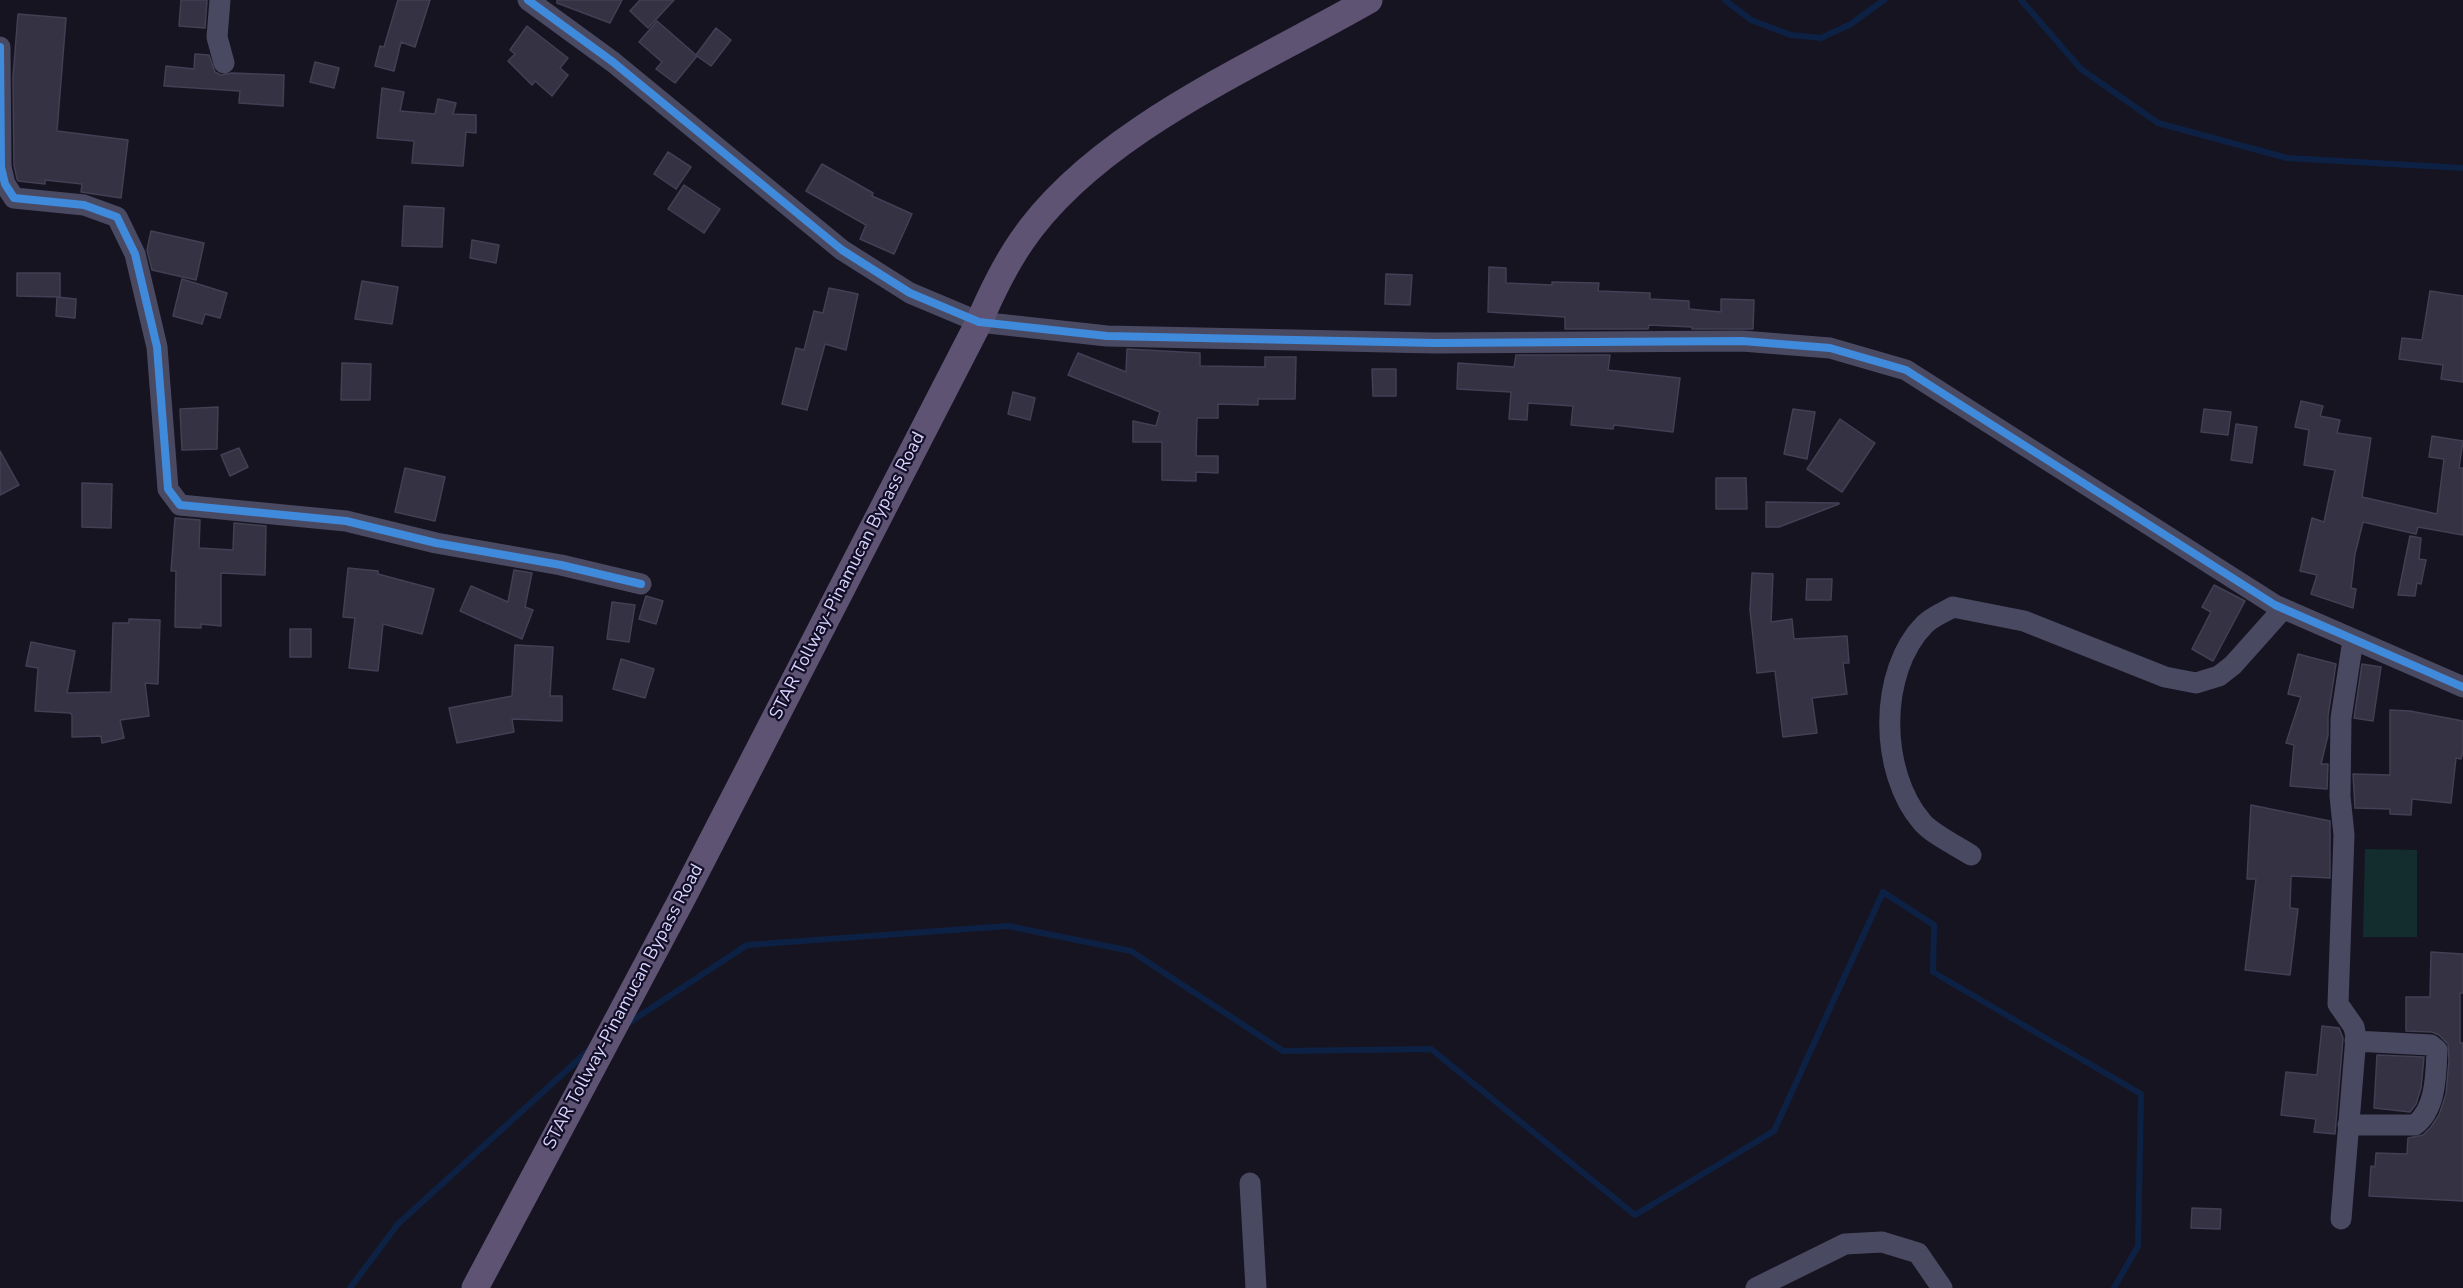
<!DOCTYPE html>
<html>
<head>
<meta charset="utf-8">
<style>
  body { margin:0 }
  canvas { display:block; background:#161421 }
</style>
</head>
<body>
<canvas width="2463" height="1288"></canvas>
<script>
const ctx = document.querySelector('canvas').getContext('2d');
ctx.lineJoin = 'round';
function fill(path, color) {
  ctx.fillStyle = color;
  ctx.fill(path, 'evenodd');
}
function trace(path, color, width, dash) {
  ctx.strokeStyle = color;
  ctx.lineWidth = width;
  ctx.lineCap = dash ? 'butt' : 'round';
  ctx.setLineDash(dash || []);
  ctx.stroke(path);
}
function write(font, color, halo, rows, align = 'center') {
  ctx.font = font + ' "Nunito Sans",sans-serif';
  ctx.lineWidth = 4.5;
  ctx.setLineDash([]);
  ctx.textBaseline = 'middle';
  ctx.strokeStyle = halo;
  ctx.fillStyle = color;
  for (const [text, x, y, turn = 0] of rows) {
    ctx.save();
    ctx.translate(x, y);
    ctx.rotate((+turn || 0) * Math.PI / 180);
    ctx.textAlign = isNaN(turn) ? turn : align;
    if (halo) ctx.strokeText(text, 0, 0);
    ctx.fillText(text, 0, 0);
    ctx.restore();
  }
}
fill(new Path2D(`
  M 2365,849 L 2417,850 L 2417,937 L 2363,937 Z`), '#132c2d');
trace(new Path2D(`
  M 1725,0 L 1751,20 L 1791,35 L 1821,38 L 1851,24 L 1884,0
  M 2021,0 L 2081,69 L 2158,123 L 2287,158 L 2463,168
  M 627,1024 L 747,945 L 1008,926 L 1131,951 L 1283,1051 L 1431,1049 L 1635,1215 L 1774,1131 L 1883,892 L 1934,925 L 1933,972 L 2141,1094 L 2138,1246 L 2114,1288
  M 350,1288 L 398,1224 L 589,1050`), '#0d2144', 6);
const building = new Path2D(`
  M 181,0 L 207,0 L 205,28 L 179,26 Z
  M 398,0 L 430,0 L 415,47 L 401,42 L 394,71 L 375,66 L 380,46 L 384,47 Z
  M 557,0 L 622,0 L 610,23 L 557,3 Z
  M 640,0 L 674,0 L 648,28 L 630,11 Z
  M 18,14 L 66,18 L 57,131 L 128,140 L 121,198 L 81,192 L 82,184 L 45,180 L 45,184 L 18,181 L 17,179 L 14,165 L 13,77 Z
  M 657,21 L 696,55 L 716,28 L 731,40 L 711,66 L 697,56 L 675,83 L 656,69 L 662,62 L 639,42 Z
  M 527,26 L 568,58 L 560,68 L 568,75 L 552,96 L 535,81 L 532,85 L 508,61 L 515,54 L 510,50 Z
  M 195,54 L 209,55 L 215,72 L 221,75 L 232,73 L 284,75 L 283,106 L 239,103 L 240,91 L 164,86 L 166,66 L 194,69 Z
  M 315,62 L 339,68 L 334,88 L 310,82 Z
  M 382,88 L 404,92 L 400,111 L 435,114 L 438,99 L 456,103 L 453,114 L 476,115 L 476,133 L 466,132 L 463,166 L 412,163 L 414,141 L 377,138 Z
  M 668,152 L 691,167 L 676,189 L 654,174 Z
  M 822,164 L 873,193 L 872,196 L 912,214 L 894,254 L 860,239 L 866,225 L 806,191 Z
  M 684,185 L 720,209 L 704,233 L 668,209 Z
  M 404,206 L 444,208 L 442,247 L 402,246 Z
  M 151,231 L 204,243 L 196,280 L 152,270 L 147,250 Z
  M 472,240 L 499,245 L 496,263 L 470,258 Z
  M 1489,267 L 1506,268 L 1506,283 L 1552,285 L 1552,282 L 1599,283 L 1598,291 L 1650,293 L 1650,299 L 1689,301 L 1689,309 L 1721,312 L 1721,299 L 1754,300 L 1753,329 L 1692,329 L 1692,327 L 1649,325 L 1648,329 L 1565,329 L 1565,317 L 1488,312 Z
  M 17,273 L 60,273 L 60,297 L 17,296 Z
  M 1386,274 L 1412,275 L 1410,305 L 1385,304 Z
  M 182,279 L 227,293 L 220,318 L 205,314 L 202,324 L 173,316 Z
  M 362,281 L 398,287 L 392,324 L 355,319 Z
  M 829,288 L 858,294 L 846,350 L 825,344 L 807,410 L 782,404 L 796,348 L 804,350 L 814,311 L 823,313 Z
  M 2430,291 L 2463,296 L 2463,382 L 2441,379 L 2443,365 L 2399,359 L 2402,338 L 2422,340 Z
  M 57,297 L 76,299 L 75,318 L 56,316 Z
  M 1127,349 L 1200,353 L 1200,366 L 1265,367 L 1265,357 L 1296,357 L 1295,399 L 1258,399 L 1258,405 L 1218,404 L 1218,418 L 1197,418 L 1196,456 L 1218,456 L 1218,473 L 1196,472 L 1196,481 L 1162,480 L 1162,442 L 1133,442 L 1133,421 L 1156,426 L 1160,412 L 1068,375 L 1078,353 L 1126,372 Z
  M 1516,355 L 1610,355 L 1608,370 L 1680,378 L 1673,432 L 1614,425 L 1613,429 L 1571,425 L 1573,406 L 1528,403 L 1527,420 L 1509,419 L 1511,392 L 1457,389 L 1458,363 L 1514,367 Z
  M 342,363 L 371,364 L 370,400 L 341,400 Z
  M 1372,369 L 1396,369 L 1396,396 L 1373,396 Z
  M 1013,392 L 1035,398 L 1030,420 L 1008,414 Z
  M 2301,401 L 2323,406 L 2320,416 L 2340,420 L 2337,433 L 2371,438 L 2362,497 L 2437,514 L 2444,459 L 2429,457 L 2432,436 L 2463,441 L 2459,468 L 2463,468 L 2463,535 L 2418,527 L 2416,534 L 2363,522 L 2355,554 L 2351,588 L 2356,589 L 2353,608 L 2311,594 L 2317,575 L 2300,571 L 2312,518 L 2324,522 L 2335,470 L 2304,465 L 2309,430 L 2295,427 Z
  M 218,407 L 217,449 L 182,450 L 180,409 Z
  M 1793,409 L 1815,412 L 1807,459 L 1784,454 Z
  M 2204,409 L 2231,412 L 2228,435 L 2201,432 Z
  M 1840,419 L 1875,443 L 1842,492 L 1807,469 Z
  M 2236,424 L 2257,427 L 2252,463 L 2231,460 Z
  M 239,448 L 248,467 L 230,476 L 221,455 Z
  M 0,451 L 19,485 L 0,495 Z
  M 405,468 L 445,477 L 435,521 L 395,512 Z
  M 1716,478 L 1746,478 L 1747,509 L 1716,509 Z
  M 82,483 L 112,484 L 111,528 L 82,527 Z
  M 1766,502 L 1839,503 L 1839,504 L 1779,527 L 1766,527 Z
  M 175,518 L 200,520 L 199,548 L 233,550 L 234,523 L 266,526 L 265,575 L 221,573 L 221,626 L 201,624 L 201,628 L 175,627 L 176,571 L 171,571 Z
  M 2410,536 L 2421,538 L 2419,559 L 2426,560 L 2421,584 L 2417,583 L 2415,596 L 2398,595 Z
  M 348,568 L 378,571 L 378,574 L 434,589 L 422,634 L 383,624 L 378,671 L 349,668 L 355,618 L 343,617 Z
  M 514,570 L 532,573 L 525,607 L 533,610 L 522,639 L 460,611 L 471,586 L 508,602 Z
  M 1752,573 L 1773,574 L 1771,622 L 1792,619 L 1794,639 L 1847,636 L 1849,663 L 1843,663 L 1847,694 L 1812,698 L 1817,733 L 1783,737 L 1775,671 L 1757,673 L 1750,610 Z
  M 1807,579 L 1832,579 L 1831,600 L 1806,600 Z
  M 2214,585 L 2245,601 L 2213,661 L 2192,649 L 2211,612 L 2202,607 Z
  M 646,596 L 663,601 L 656,624 L 639,619 Z
  M 612,602 L 635,605 L 629,642 L 607,639 Z
  M 129,619 L 160,620 L 158,684 L 145,683 L 149,716 L 120,720 L 124,738 L 102,743 L 101,736 L 72,737 L 72,715 L 70,713 L 35,711 L 38,668 L 26,666 L 31,642 L 75,651 L 67,693 L 111,692 L 113,623 L 129,623 Z
  M 290,629 L 311,629 L 311,657 L 290,657 Z
  M 515,645 L 553,647 L 550,696 L 562,696 L 562,721 L 512,719 L 514,732 L 457,743 L 449,708 L 512,696 Z
  M 2298,654 L 2336,664 L 2328,716 L 2328,735 L 2321,764 L 2328,764 L 2327,789 L 2290,786 L 2294,745 L 2286,743 L 2301,697 L 2288,694 Z
  M 621,659 L 654,669 L 645,698 L 613,689 Z
  M 2362,664 L 2381,667 L 2373,721 L 2354,718 Z
  M 2390,710 L 2410,711 L 2463,721 L 2463,750 L 2461,759 L 2456,758 L 2451,803 L 2412,799 L 2411,815 L 2390,814 L 2390,809 L 2355,808 L 2353,774 L 2390,775 Z
  M 2251,805 L 2330,821 L 2330,878 L 2291,876 L 2290,908 L 2298,909 L 2290,975 L 2245,970 L 2256,879 L 2247,879 Z
  M 2431,952 L 2463,954 L 2463,993 L 2460,993 L 2460,1043 L 2463,1043 L 2463,1201 L 2369,1196 L 2371,1166 L 2375,1167 L 2376,1153 L 2407,1154 L 2408,1138 L 2423,1135 L 2431,1127 L 2439,1115 L 2446,1094 L 2449,1060 L 2448,1044 L 2439,1035 L 2432,1032 L 2406,1031 L 2406,997 L 2430,997 Z
  M 2322,1026 L 2339,1028 L 2343,1038 L 2335,1134 L 2314,1132 L 2316,1119 L 2281,1115 L 2286,1072 L 2317,1075 Z
  M 2377,1055 L 2424,1057 L 2421,1088 L 2416,1104 L 2410,1112 L 2374,1108 Z
  M 2192,1208 L 2221,1209 L 2220,1229 L 2191,1228 Z`);
fill(building, '#343243');
trace(building, '#433f54', 1.5);
trace(new Path2D(`
  M 220,0 L 217,37 L 224,63
  M 528,0 L 613,62 L 842,250 L 910,293 L 979,322 L 1107,336 L 1435,343 L 1742,341 L 1830,348 L 1906,370 L 2275,605 L 2463,687
  M 0,47 L 1,167 L 5,184 L 14,198 L 84,205 L 117,217 L 135,254 L 157,347 L 168,489 L 180,505 L 346,521 L 436,543 L 561,565 L 641,584
  M 1971,855 C 1957,846 1932,834 1922,822 C 1879,772 1878,671 1925,624 C 1932,617 1944,612 1953,607 L 2024,621 L 2165,677 L 2196,683 L 2219,676 L 2233,665 L 2283,609
  M 2348,1125 L 2415,1125 C 2436,1109 2436,1075 2437,1050 L 2431,1045 L 2355,1041
  M 1250,1183 L 1256,1288
  M 2341,1219 L 2356,1037 L 2354,1027 L 2338,1004 L 2344,835 L 2340,796 L 2341,718 L 2353,640
  M 1756,1288 L 1845,1244 L 1882,1242 L 1918,1253 L 1942,1288`), '#4a4962', 21);
trace(new Path2D(`
  M 475,1288 L 684,895 L 979,322 C 991,294 1004,267 1021,242 C 1095,132 1256,65 1369,0`), '#5e5373', 27);
trace(new Path2D(`
  M 528,0 L 613,62 L 842,250 L 910,293 L 979,322 L 1107,336 L 1435,343 L 1742,341 L 1830,348 L 1906,370 L 2275,605 L 2463,687
  M 0,47 L 1,167 L 5,184 L 14,198 L 84,205 L 117,217 L 135,254 L 157,347 L 168,489 L 180,505 L 346,521 L 436,543 L 561,565 L 641,584`), '#408adc', 8);
write('18px', '#d9d4ff', '#130f26', [
  ["STAR Tollway-Pinamucan Bypass Road",848,576,-63],
  ["STAR Tollway-Pinamucan Bypass Road",624,1007,-62]
]);
</script>
</body>
</html>
